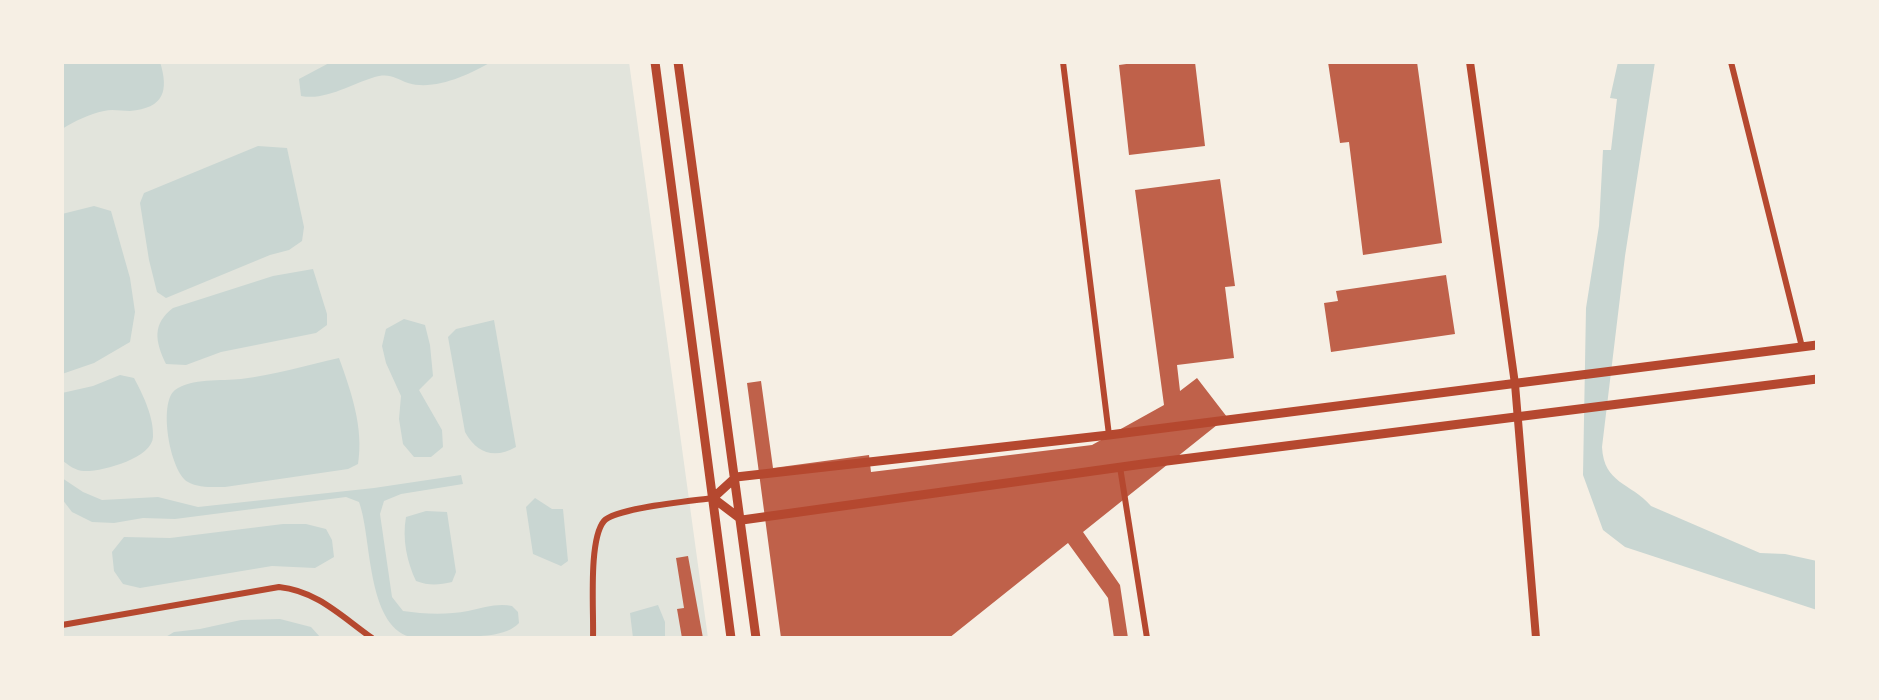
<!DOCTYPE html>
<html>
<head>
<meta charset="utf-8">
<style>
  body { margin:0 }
  #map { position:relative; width:1879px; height:700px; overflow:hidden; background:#f6efe4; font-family:"Source Serif 4",serif }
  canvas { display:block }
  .frame { position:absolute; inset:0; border:64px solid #f6efe4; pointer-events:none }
</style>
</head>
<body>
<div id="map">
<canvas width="1879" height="700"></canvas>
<div class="frame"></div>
</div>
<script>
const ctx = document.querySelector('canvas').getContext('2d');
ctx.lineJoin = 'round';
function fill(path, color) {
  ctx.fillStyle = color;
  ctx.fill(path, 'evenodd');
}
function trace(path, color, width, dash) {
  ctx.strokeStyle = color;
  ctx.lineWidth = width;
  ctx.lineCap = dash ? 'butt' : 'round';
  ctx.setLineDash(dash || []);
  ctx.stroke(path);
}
fill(new Path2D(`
  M 62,62 L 629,62 L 708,638 L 62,638 Z`), '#e2e4dc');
fill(new Path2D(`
  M 62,62 L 160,62 C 169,91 164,108 130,111 C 121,111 112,109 104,111 C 89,114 75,121 62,129 Z
  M 331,62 L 491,62 C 469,75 434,91 408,83 C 396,79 392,74 379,76 C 353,82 328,101 301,96 L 299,79 Z
  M 1618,62 L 1655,62 L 1625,256 L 1602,447 C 1604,484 1630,482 1651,506 L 1760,553 L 1785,554 L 1817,561 L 1817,610 L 1625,547 L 1603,530 L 1583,475 L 1586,308 L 1599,226 L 1603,150 L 1611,150 L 1617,99 L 1610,98 Z
  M 258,146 L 287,148 L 304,227 L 302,241 L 289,250 L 270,255 L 166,298 L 157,292 L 149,260 L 140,203 L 144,193 Z
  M 94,206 L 111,211 L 130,278 L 135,312 L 130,342 L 94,363 L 62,374 L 62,214 Z
  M 313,269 L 327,314 L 327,325 L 316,333 L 221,352 L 186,365 L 166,364 C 155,341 152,324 173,308 L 273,276 Z
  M 404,319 L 425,325 L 430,345 L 433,376 L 419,390 L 442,430 L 443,447 L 431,457 L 414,457 L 403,444 L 399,419 L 401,396 L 386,363 L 382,346 L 386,329 Z
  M 494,320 L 516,447 C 495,459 477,454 465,432 L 448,337 L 456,329 Z
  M 339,358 C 351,391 364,428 358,464 L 348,469 L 225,487 C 213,487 198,488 188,482 C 170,472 158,403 175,390 C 191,378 222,381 241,379 C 274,375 307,365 339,358 Z
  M 120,375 L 134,378 C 143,395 154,417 153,437 C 152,458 102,472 84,471 C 76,471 68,465 62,460 L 62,393 L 93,386 Z
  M 461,475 L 463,484 L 401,494 L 384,501 L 380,514 L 392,597 L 403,611 C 423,614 447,615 468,611 C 483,608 497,603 512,606 L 518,612 L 519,623 C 506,637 478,636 460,637 C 444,638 425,641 410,637 C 366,624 372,537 359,502 L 346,497 L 175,519 L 143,518 L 114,523 L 92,522 L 72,512 L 62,499 L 62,478 L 83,492 L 102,500 L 158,497 L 198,507 L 374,488 Z
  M 535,498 L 552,509 L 563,509 L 568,561 L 561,566 L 533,554 L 526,507 Z
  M 426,511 L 447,512 L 456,572 L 452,582 C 439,585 429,586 416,581 C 407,562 402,539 406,517 Z
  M 283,524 L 306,524 L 326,529 L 332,540 L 334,557 L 315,568 L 272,566 L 140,588 L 123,584 L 114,571 L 112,552 L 124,537 L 170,538 Z
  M 658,605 L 665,622 L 665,638 L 633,638 L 630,613 Z
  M 280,619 L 311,627 L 321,638 L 164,638 L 174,632 L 200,629 L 241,620 Z`), '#c9d6d2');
fill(new Path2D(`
  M 1141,62 L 1195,62 L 1205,146 L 1129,155 L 1119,65 Z
  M 1328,62 L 1417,62 L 1442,243 L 1363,255 L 1349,142 L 1340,143 Z
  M 1220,179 L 1235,286 L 1225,287 L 1234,358 L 1177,365 L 1180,391 L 1197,378 L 1227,417 L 1083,532 L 1120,585 L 1128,638 L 1114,638 L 1108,598 L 1068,543 L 949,638 L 781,638 L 747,383 L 761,381 L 773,468 L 869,455 L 871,472 L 1092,445 L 1164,405 L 1135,190 Z
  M 1446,275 L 1455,334 L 1331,352 L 1324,303 L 1338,301 L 1336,291 Z
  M 688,556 L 703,638 L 682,638 L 677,609 L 684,608 L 676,558 Z`), '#bf614a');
trace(new Path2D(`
  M 1063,62 L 1109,435
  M 1731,62 L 1802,347
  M 1120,467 L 1147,638
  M 62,625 L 279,587 C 317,591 341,616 372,638
  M 593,638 C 594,612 588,540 604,521 C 615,508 692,501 713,498`), '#b5482f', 6);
trace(new Path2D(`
  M 1470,62 L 1515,384 L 1536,638`), '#b5482f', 8);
trace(new Path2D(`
  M 655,62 L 731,638
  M 678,62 L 756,638
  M 713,498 L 742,520 L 1143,464 L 1817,379
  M 713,498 L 736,477 L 1109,435 L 1817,345`), '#b5482f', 9);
</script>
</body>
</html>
